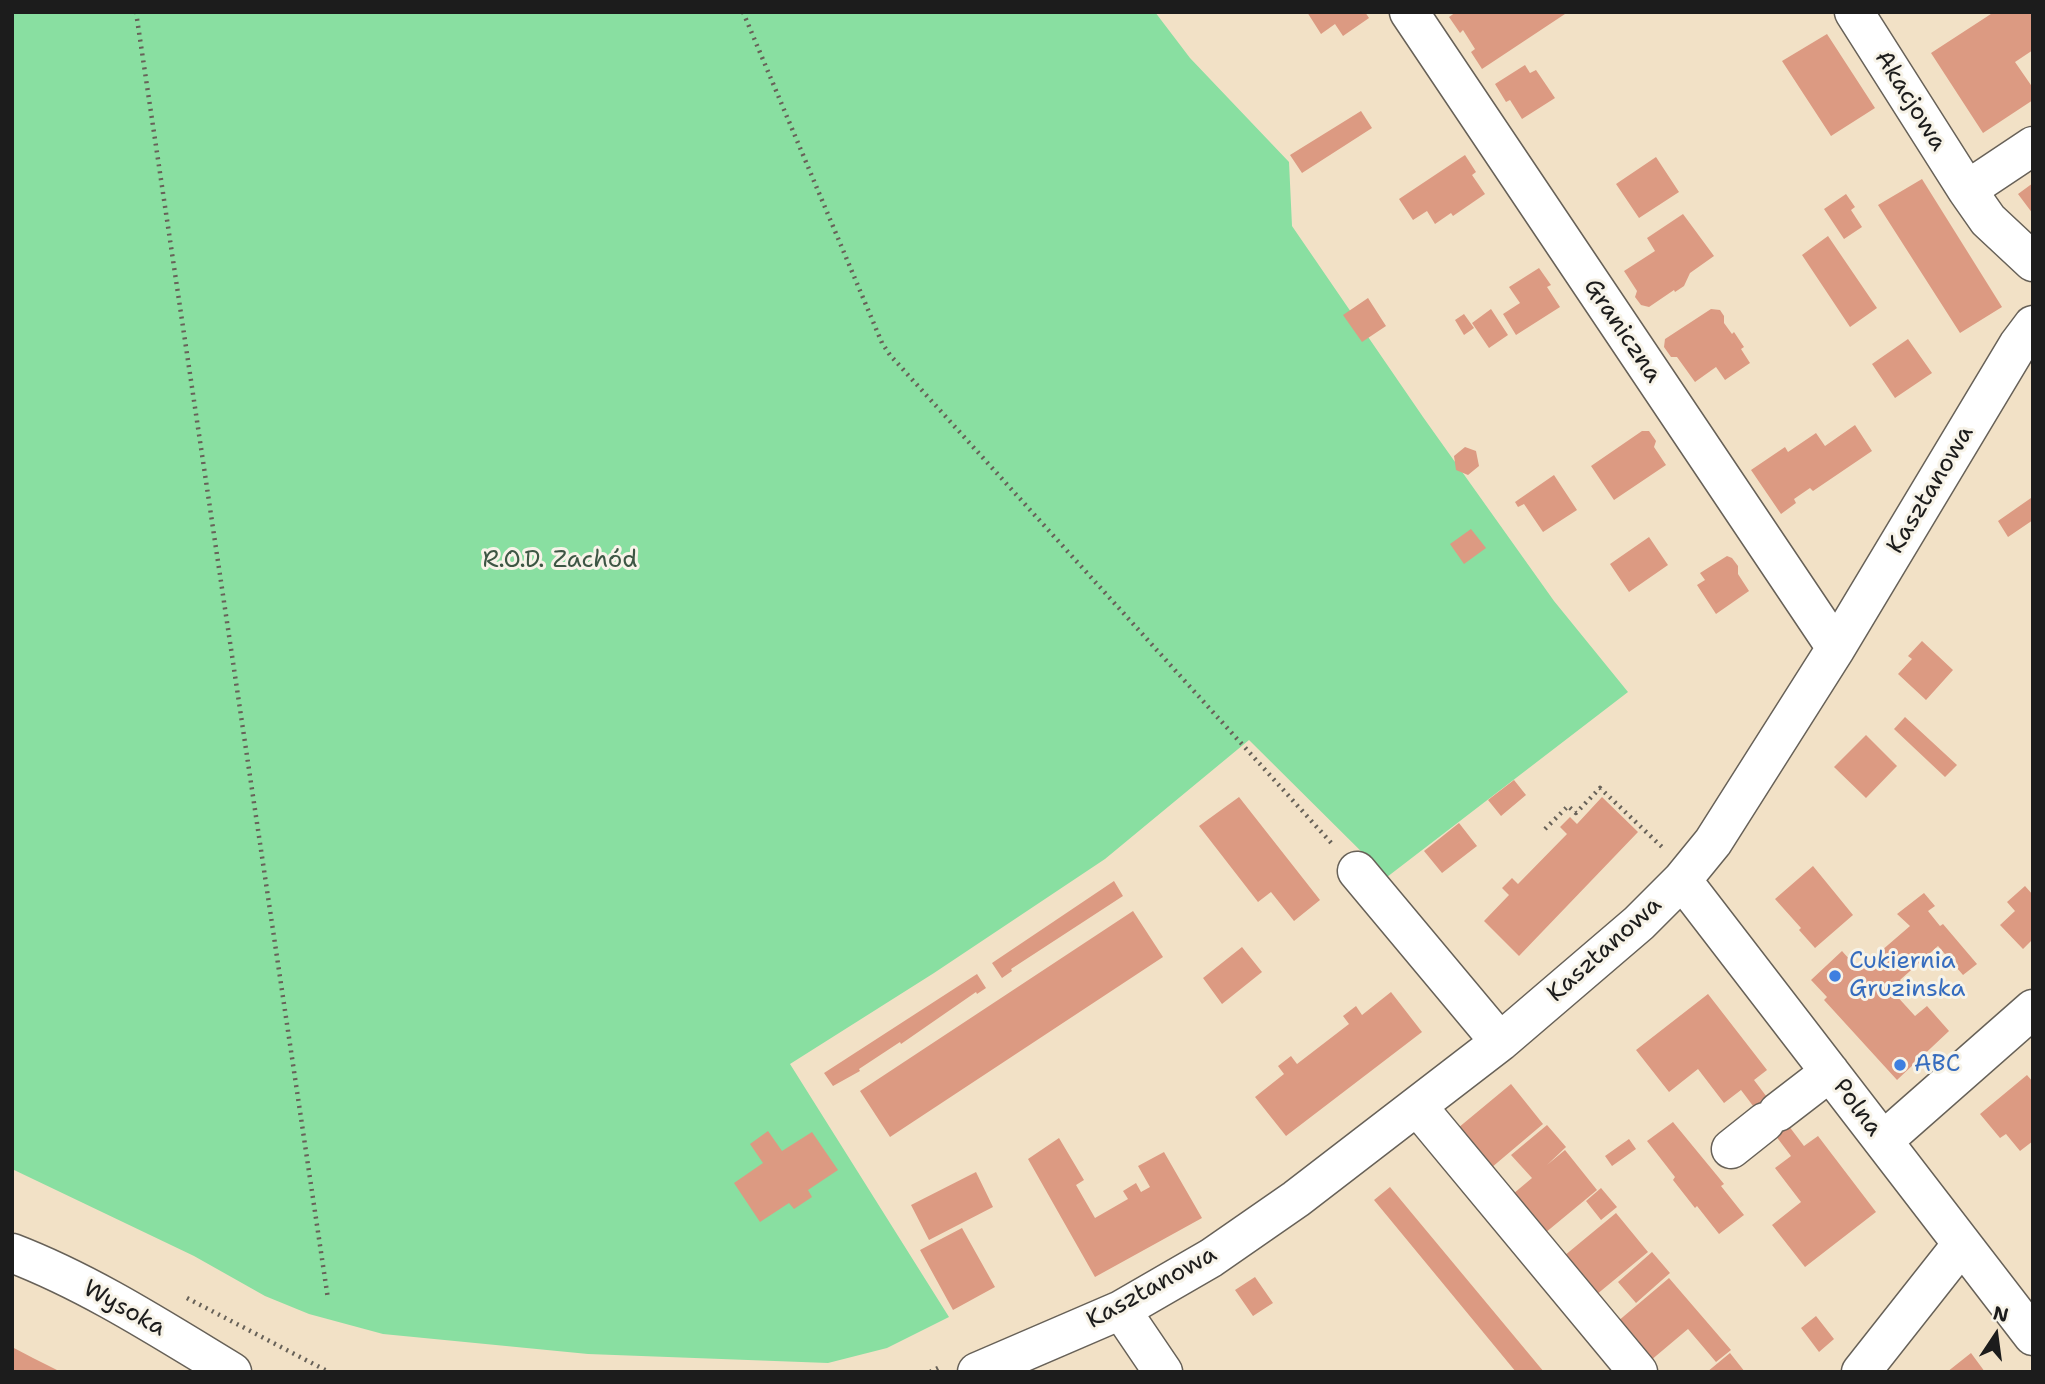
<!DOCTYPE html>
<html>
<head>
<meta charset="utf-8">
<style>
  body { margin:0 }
  #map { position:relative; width:2045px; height:1384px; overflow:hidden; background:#f2e1c6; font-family:"Shantell Sans",sans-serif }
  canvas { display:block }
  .frame { position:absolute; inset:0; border:14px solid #1c1c1c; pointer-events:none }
  .north { position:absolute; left:1961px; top:1300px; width:70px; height:70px; -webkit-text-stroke:5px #f7f3e8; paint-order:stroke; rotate:13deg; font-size:19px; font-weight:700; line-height:28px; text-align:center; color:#1c1c1c }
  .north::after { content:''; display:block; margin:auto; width:24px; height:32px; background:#1c1c1c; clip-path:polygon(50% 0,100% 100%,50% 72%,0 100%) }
</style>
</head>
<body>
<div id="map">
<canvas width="2045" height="1384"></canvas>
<div class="frame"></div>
<div class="north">N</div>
</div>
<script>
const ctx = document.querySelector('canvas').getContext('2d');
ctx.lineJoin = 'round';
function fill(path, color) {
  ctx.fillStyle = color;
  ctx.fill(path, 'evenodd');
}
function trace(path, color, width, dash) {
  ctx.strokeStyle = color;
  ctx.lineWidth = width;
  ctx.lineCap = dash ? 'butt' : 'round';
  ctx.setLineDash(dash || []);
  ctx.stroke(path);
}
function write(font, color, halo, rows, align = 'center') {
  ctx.font = font + ' "Shantell Sans",sans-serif';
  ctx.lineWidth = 6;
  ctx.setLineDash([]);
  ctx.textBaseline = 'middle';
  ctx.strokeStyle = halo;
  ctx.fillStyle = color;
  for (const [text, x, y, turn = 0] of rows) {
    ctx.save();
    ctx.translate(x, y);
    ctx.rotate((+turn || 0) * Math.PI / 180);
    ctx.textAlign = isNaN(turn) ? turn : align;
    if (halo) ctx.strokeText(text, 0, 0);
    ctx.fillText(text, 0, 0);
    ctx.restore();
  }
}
fill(new Path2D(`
  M 12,12 L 1155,12 L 1190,58 L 1289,162 L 1292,226 L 1423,417 L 1554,601 L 1628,692 L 1387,877 L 1249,740 L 1105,859 L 934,973 L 790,1064 L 949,1317 L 887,1348 L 828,1363 L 588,1354 L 383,1334 L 309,1314 L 265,1296 L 194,1256 L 12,1169 Z`), '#89dfa1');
fill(new Path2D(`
  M 1307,12 L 1365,12 L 1369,18 L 1343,36 L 1335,24 L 1321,34 Z
  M 1456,12 L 1568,12 L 1482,69 L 1471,52 L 1475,49 L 1463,30 L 1460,33 L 1449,17 Z
  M 1994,12 L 2033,12 L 2033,50 L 2015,62 L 2033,88 L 2033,100 L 1983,133 L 1931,53 Z
  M 1827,34 L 1875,108 L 1831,136 L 1782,61 Z
  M 1525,65 L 1530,73 L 1536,70 L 1555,98 L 1522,119 L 1510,100 L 1506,102 L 1495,84 Z
  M 1361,111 L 1372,128 L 1302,173 L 1290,155 Z
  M 1465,155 L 1476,172 L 1472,175 L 1485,194 L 1453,216 L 1451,213 L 1435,224 L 1427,211 L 1413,220 L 1399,199 Z
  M 1656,157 L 1679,192 L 1639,218 L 1616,184 Z
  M 1922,179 L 2002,307 L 1960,333 L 1878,205 Z
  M 2033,183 L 2033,214 L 2018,194 Z
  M 1846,194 L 1855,207 L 1851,210 L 1862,227 L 1844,239 L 1824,209 Z
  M 1683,214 L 1714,256 L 1690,273 L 1684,286 L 1675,292 L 1674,290 L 1649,307 L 1641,305 L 1635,297 L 1637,291 L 1624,271 L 1655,251 L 1647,238 Z
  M 1828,236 L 1877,308 L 1850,327 L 1802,255 Z
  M 1539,268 L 1551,285 L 1547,287 L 1560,307 L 1516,335 L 1503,314 L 1520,303 L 1509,287 Z
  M 1368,298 L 1386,326 L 1362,342 L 1343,315 Z
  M 1491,309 L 1508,335 L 1489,348 L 1472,323 Z
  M 1711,309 L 1720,310 L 1724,316 L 1724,323 L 1732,334 L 1734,332 L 1744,347 L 1741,349 L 1750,363 L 1725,380 L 1716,367 L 1695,382 L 1677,357 L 1671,357 L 1664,347 L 1665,339 Z
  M 1464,314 L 1474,328 L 1464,335 L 1455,320 Z
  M 1908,339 L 1932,373 L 1895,398 L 1872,364 Z
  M 1855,425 L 1872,451 L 1813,491 L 1810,488 L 1794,499 L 1796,503 L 1781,514 L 1751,470 L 1785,447 L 1788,452 L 1816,433 L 1825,446 Z
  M 1642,431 L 1649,431 L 1656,441 L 1654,447 L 1666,465 L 1614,500 L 1591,466 Z
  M 1465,447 L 1476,451 L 1479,466 L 1468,475 L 1456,470 L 1454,456 Z
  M 1554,475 L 1577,510 L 1543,532 L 1524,504 L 1518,507 L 1515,502 Z
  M 2031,498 L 2033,520 L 2008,537 L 1998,521 Z
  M 1471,529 L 1486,548 L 1464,564 L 1450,544 Z
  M 1649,537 L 1668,565 L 1629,592 L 1610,564 Z
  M 1727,556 L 1732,558 L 1738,566 L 1738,574 L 1749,591 L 1716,614 L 1697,585 L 1705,580 L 1700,573 Z
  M 1922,641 L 1953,670 L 1926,700 L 1898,674 L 1912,659 L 1908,656 Z
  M 1905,717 L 1957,765 L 1945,777 L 1894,729 Z
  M 1866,735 L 1897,766 L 1866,798 L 1834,767 Z
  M 1514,780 L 1526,795 L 1501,816 L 1488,800 Z
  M 1239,797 L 1320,900 L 1294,921 L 1271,892 L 1258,902 L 1199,826 Z
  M 1602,797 L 1638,832 L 1519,956 L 1484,921 L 1509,895 L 1502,888 L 1512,878 L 1518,884 L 1567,834 L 1560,827 L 1570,817 L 1577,824 Z
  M 1459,823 L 1477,846 L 1442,873 L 1424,851 Z
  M 1813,866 L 1853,915 L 1815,948 L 1799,930 L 1801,928 L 1775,899 Z
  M 1114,881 L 1123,896 L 1011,969 L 1012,971 L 1002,978 L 992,963 Z
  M 2025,886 L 2033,895 L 2033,939 L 2023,949 L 2000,925 L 2015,911 L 2007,902 Z
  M 1924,893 L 1935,906 L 1928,911 L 1940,926 L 1943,924 L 1977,964 L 1963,975 L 1938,946 L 1900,980 L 1904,985 L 1894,993 L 1915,1016 L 1927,1006 L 1949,1031 L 1897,1080 L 1824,1000 L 1827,997 L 1811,980 L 1842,951 L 1859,970 L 1910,926 L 1897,914 Z
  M 1133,911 L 1163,957 L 890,1137 L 860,1091 Z
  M 1242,947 L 1262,972 L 1222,1004 L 1203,978 Z
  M 977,974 L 986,988 L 977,994 L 976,992 L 901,1044 L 900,1042 L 859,1069 L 860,1071 L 833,1086 L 824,1073 Z
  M 1391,992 L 1422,1032 L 1286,1136 L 1255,1097 L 1284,1074 L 1278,1066 L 1291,1056 L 1297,1064 L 1349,1024 L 1343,1016 L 1356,1006 L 1362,1015 Z
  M 1708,994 L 1767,1070 L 1754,1080 L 1804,1146 L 1818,1136 L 1876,1212 L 1805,1267 L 1772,1225 L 1801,1202 L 1775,1168 L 1791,1156 L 1741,1090 L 1724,1103 L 1698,1069 L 1669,1092 L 1636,1050 Z
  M 2027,1075 L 2033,1082 L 2033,1141 L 2020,1151 L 2006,1134 L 2000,1138 L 1980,1114 Z
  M 1511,1084 L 1543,1124 L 1491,1168 L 1458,1128 Z
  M 1673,1122 L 1724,1184 L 1721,1186 L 1744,1215 L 1719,1234 L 1697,1206 L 1695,1208 L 1673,1180 L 1675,1177 L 1647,1141 Z
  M 1547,1125 L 1566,1147 L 1547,1165 L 1565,1150 L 1597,1190 L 1545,1233 L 1513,1194 L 1532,1178 L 1511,1155 Z
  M 768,1131 L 782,1151 L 812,1132 L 838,1170 L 808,1190 L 812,1197 L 794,1209 L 789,1203 L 760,1222 L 734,1183 L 763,1163 L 750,1144 Z
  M 1059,1138 L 1084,1180 L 1076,1185 L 1095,1218 L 1128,1199 L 1123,1191 L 1136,1183 L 1141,1192 L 1150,1187 L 1138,1166 L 1164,1152 L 1202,1218 L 1095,1277 L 1028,1159 Z
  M 1629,1139 L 1636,1149 L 1612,1166 L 1605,1156 Z
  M 976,1172 L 993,1207 L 929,1240 L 911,1205 Z
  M 1390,1187 L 1544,1372 L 1516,1372 L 1374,1200 Z
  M 1601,1188 L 1617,1207 L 1601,1220 L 1586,1201 Z
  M 1616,1213 L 1648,1252 L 1596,1295 L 1564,1256 Z
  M 962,1228 L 995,1287 L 953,1310 L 920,1250 Z
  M 1652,1252 L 1670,1273 L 1636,1303 L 1618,1282 Z
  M 1255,1277 L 1273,1303 L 1253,1316 L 1235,1290 Z
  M 1669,1278 L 1731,1350 L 1716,1362 L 1688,1329 L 1650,1361 L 1617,1322 Z
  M 1816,1316 L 1834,1339 L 1819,1352 L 1801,1328 Z
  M 12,1347 L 33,1358 L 61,1372 L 12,1372 Z
  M 1730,1353 L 1745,1372 L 1707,1372 Z
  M 1971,1353 L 1985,1372 L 1947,1372 Z`), '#dc9a82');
const minor = new Path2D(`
  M 1409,12 L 1836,648
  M 1854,12 L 1967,190 L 1988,220 L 2033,262
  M 1967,190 L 2033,146
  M 1357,871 L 1500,1042
  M 1682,880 L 2033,1336
  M 1417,1106 L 1638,1372
  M 1778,1112 L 1830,1072
  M 1883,1141 L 2033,1009
  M 1731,1149 L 1765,1122
  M 12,1253 C 90,1283 161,1329 232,1372
  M 1121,1310 L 1163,1372
  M 977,1372 L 1121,1310 L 1211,1258 L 1296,1199 L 1500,1042 L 1639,923 L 1682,880 L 1713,842 L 1836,648 L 2018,345 L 2033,325
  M 1861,1372 L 1962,1244`);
trace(minor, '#676158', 41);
trace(new Path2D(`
  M 136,12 L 328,1299
  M 743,12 L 882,343 L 890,355 L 1334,846
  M 1545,829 L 1568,806 L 1576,813 L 1600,788 L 1662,847
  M 187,1298 L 329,1372
  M 930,1372 L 942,1366`), '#676158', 4.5, [2, 5]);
trace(minor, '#fff', 38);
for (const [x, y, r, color] of [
  [1835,976,7,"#3f7fe0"],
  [1900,1065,7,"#3f7fe0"]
]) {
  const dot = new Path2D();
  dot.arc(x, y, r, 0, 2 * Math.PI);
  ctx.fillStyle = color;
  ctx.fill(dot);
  trace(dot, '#f7f3e8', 2.5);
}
write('24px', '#1c1c1c', '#f7f3e8', [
  ["Akacjowa",1910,101,58],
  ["Graniczna",1622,331,56],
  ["Kasztanowa",1931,490,-59],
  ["Kasztanowa",1605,950,-42],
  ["Polna",1857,1108,53],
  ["Kasztanowa",1152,1288,-29],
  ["Wysoka",124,1309,29]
]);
write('24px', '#3d5644', '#f7f3e8', [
  ["R.O.D. Zachód",560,561]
]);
write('24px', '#366cbe', '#f7f3e8', [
  ["Cukiernia",1849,962],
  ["Gruzinska",1849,990],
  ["ABC",1914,1065]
], 'left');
</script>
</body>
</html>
